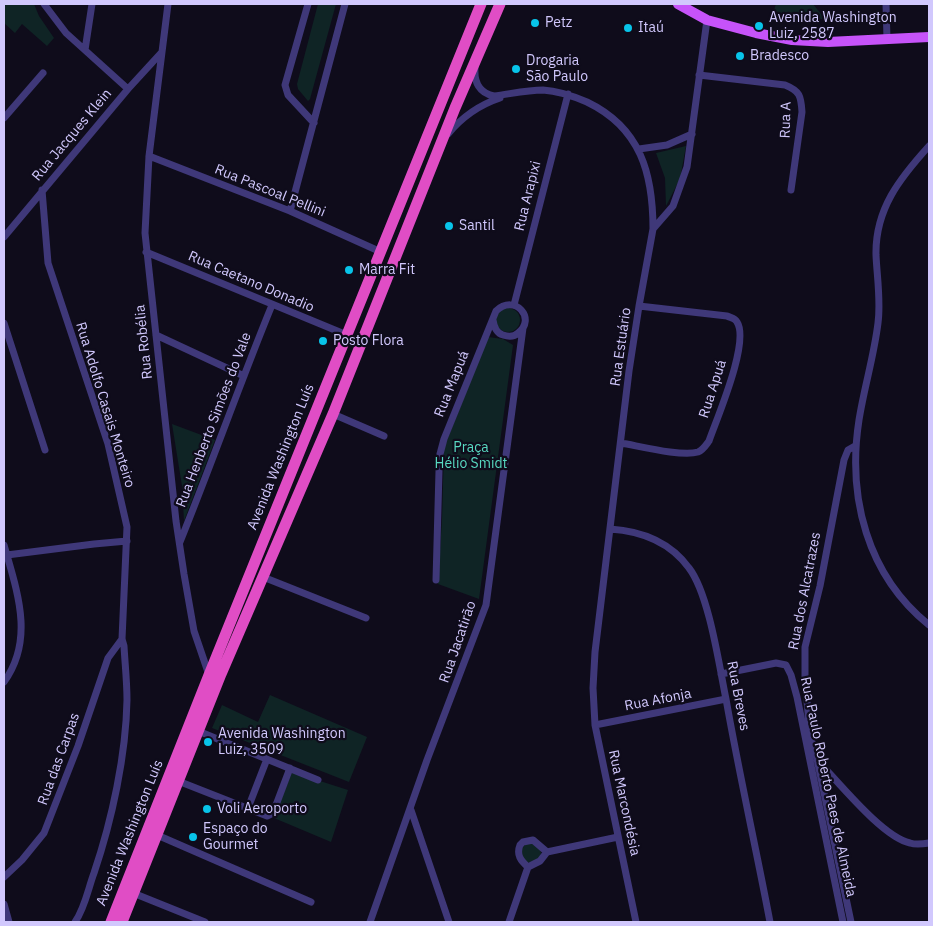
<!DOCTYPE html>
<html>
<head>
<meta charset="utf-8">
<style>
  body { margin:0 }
  #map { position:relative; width:933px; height:926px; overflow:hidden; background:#0f0c1b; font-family:"IBM Plex Sans",sans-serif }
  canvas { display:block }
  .frame { position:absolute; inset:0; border:5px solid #d1c8fd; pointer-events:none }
</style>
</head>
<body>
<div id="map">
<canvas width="933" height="926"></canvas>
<div class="frame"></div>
</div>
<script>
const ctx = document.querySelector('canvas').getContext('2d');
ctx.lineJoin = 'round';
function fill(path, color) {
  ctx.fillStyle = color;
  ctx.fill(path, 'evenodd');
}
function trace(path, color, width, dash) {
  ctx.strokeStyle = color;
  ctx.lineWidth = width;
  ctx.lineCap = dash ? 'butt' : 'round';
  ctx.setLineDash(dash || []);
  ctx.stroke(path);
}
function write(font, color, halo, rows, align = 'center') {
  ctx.font = font + ' "IBM Plex Sans",sans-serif';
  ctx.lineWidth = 4.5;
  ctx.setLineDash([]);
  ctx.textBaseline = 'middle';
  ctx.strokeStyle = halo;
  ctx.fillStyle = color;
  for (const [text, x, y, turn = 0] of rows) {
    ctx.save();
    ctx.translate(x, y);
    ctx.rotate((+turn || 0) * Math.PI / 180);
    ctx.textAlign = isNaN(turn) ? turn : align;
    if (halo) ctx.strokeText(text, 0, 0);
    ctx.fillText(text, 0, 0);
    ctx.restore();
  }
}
fill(new Path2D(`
  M 4,4 L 34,4 L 39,16 L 54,38 L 47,46 L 22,24 L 15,33 L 4,23 Z
  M 318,4 L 336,4 L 310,99 L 308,101 L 298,89 L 297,84 Z
  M 776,4 L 813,4 L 825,19 L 790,18 L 773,13 Z
  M 686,146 L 680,179 L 666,206 L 665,178 L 656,153 Z
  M496 320a12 12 0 1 1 24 0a12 12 0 1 1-24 0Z
  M 488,337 L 503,339 L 513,345 L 479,599 L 438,584 L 442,519 L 444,448 Z
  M 172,424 L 215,440 L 184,521 L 182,486 Z
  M 270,695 L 367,737 L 349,782 L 212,728 L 222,705 L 258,722 Z
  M 292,772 L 348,790 L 331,842 L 274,818 Z
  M521 853a10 10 0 1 1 20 0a10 10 0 1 1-20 0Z`), '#0f2425');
trace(new Path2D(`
  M 44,4 L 66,33 L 128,89
  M 168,4 L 149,156 L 145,233 L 176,521 L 184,574 L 194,631 L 209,675
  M 308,4 L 285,85 L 288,95 L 314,123
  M 886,4 L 887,39
  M 85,50 L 92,4
  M 475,68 C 474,82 479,93 494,96 C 510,94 527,90 543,90 C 559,91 573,96 587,102 C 641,128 653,174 653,229
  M 699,75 L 785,85 C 800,91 801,96 802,112 L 791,190
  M 4,118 L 43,73
  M 448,134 C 462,117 479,105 500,98
  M 929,146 C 900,178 875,209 876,255 C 877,277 881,301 878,323 C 874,356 864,388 859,420 C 847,497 867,575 929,625
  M 639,149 L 667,145 L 692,134
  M 149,156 L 290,211 L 381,252
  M 42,190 L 48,263 L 108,444 L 127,527 L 122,639 L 124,646 C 125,664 127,682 127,700 C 126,755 112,820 94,873 C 88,889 85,908 75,922
  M 290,211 L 345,4
  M 4,237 L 128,89 L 161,53
  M 146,252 L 347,335
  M 514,305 L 568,94
  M 4,323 L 45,450
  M 156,335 L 244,376
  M 333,414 L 384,436
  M 621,443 C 639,446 682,457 698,452 C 703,450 706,445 709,441 C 717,418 750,342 737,322 C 735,318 731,318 727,316 L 639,306
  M 610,529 C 642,531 670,542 689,568 C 709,594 719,665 726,699 C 739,773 756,848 770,922
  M 180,542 C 212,463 240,383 272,305
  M 4,545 C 17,591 35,639 4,682
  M 7,555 L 94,544 L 127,541
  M 263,577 L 366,618
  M 436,580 L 439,471 L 440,454 L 444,439 L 496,311 C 515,293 537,319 518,333 C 514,337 509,337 503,335 C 496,333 494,327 493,320
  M 721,674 L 776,663 L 786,665 L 791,675 L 797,697 L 843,922
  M 595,725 L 726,699
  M 198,731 L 318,780
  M 817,760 C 838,781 882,837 910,843 C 916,845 923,844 929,843
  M 178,781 L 267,816 L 273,813 L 290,768
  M 248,808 L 267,759
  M 411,810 L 449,922
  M 157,835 L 311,902
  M 528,867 C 521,861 516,855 520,845 L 523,842 L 533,840 L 547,852
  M 4,877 L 22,860 L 44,833 L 78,746 L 108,658 L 122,639
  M 133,893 L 205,922
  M 4,904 L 9,922
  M 370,922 L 427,760 L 486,605 L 523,328
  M 509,922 L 528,867 L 540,861 L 547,852 L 618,837
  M 636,922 L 595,725 L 593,688 L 595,652 L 629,371 L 639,306 L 653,229 L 673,206 L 687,167 L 707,20
  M 851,922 L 817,759 L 810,735 L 805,678 L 805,647 L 820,586 L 844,460 L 848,450 L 855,446`), '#3f3879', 7);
trace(new Path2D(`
  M 678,4 L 707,20 L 756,33 L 792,40 L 828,42 L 929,37`), '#c653f9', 10);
trace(new Path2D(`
  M 111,922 L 209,675 L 481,4
  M 122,922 L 221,674 L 333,414 L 455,108 L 500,4`), '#e04dc5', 11);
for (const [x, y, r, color] of [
  [535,23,5,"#08c4e9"],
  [759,26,5,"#08c4e9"],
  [628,28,5,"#08c4e9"],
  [740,56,5,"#08c4e9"],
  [516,69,5,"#08c4e9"],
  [449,226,5,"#08c4e9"],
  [349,270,5,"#08c4e9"],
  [323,341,5,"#08c4e9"],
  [208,742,5,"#08c4e9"],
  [207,809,5,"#08c4e9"],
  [193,837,5,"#08c4e9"]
]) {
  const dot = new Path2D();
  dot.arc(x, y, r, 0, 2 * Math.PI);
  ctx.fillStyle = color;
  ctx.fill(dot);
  trace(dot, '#0f0c1b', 2);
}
write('14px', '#d1c8fd', '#0f0c1b', [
  ["Avenida Washington",769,18],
  ["Luiz, 2587",769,34],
  ["Petz",545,23],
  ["Itaú",638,28],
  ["Bradesco",750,56],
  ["Drogaria",526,61],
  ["São Paulo",526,77],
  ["Santil",459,226],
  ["Marra Fit",359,270],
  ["Posto Flora",333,341],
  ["Avenida Washington",218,734],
  ["Luiz, 3509",218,750],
  ["Voli Aeroporto",217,809],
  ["Espaço do",203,829],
  ["Gourmet",203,845]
], 'left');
write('14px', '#d1c8fd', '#0f0c1b', [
  ["Rua A",786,120,-88],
  ["Rua Jacques Klein",72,135,-50],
  ["Rua Pascoal Pellini",270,191,22],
  ["Rua Arapixi",528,196,-76],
  ["Rua Caetano Donadio",251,282,23],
  ["Rua Robélia",144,342,-96],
  ["Rua Estuário",621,347,-82],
  ["Rua Mapuá",452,384,-68],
  ["Rua Apuá",713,389,-72],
  ["Rua Adolfo Casais Monteiro",105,405,73],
  ["Rua Henberto Simões do Vale",214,420,-69],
  ["Avenida Washington Luís",281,457,-68],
  ["Rua dos Alcatrazes",805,591,-79],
  ["Rua Jacatirão",458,642,-71],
  ["Rua Breves",738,696,79],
  ["Rua Afonja",658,700,-11],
  ["Rua das Carpas",59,759,-70],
  ["Rua Paulo Roberto Paes de Almeida",828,787,78],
  ["Rua Marcondésia",624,803,78],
  ["Avenida Washington Luís",130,833,-68]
]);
write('14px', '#58d9c1', '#0f0c1b', [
  ["Praça",471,448],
  ["Hélio Smidt",471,464]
]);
</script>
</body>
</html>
